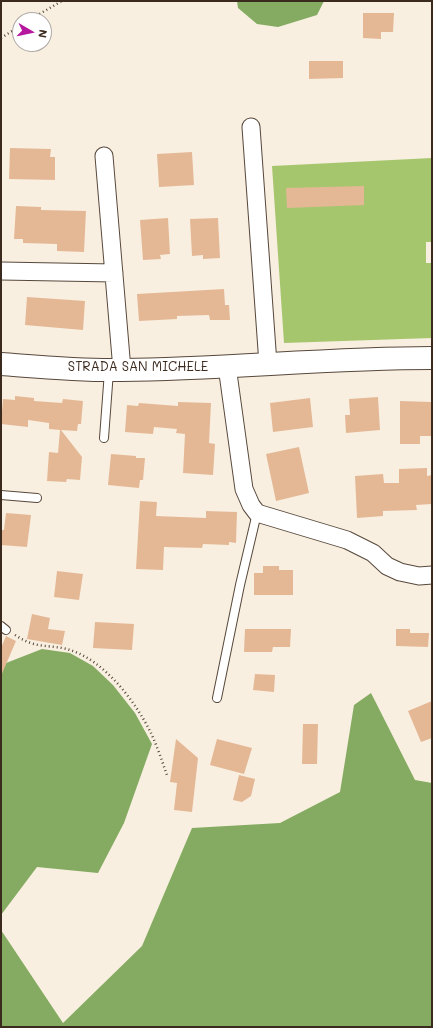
<!DOCTYPE html>
<html>
<head>
<meta charset="utf-8">
<style>
  body { margin:0 }
  #map { position:relative; width:433px; height:1028px; overflow:hidden; background:#f8efe0; font-family:Mali,sans-serif }
  canvas { display:block }
  .frame { position:absolute; inset:0; border:2px solid #3b2a1e; pointer-events:none }
  .north { position:absolute; left:12px; top:12px; width:40px; height:40px; box-sizing:border-box; background:#fff; border:1px solid #b1aaa5; border-radius:50%; rotate:99deg; font-size:11px; font-weight:700; line-height:16px; text-align:center; color:#3b2a1e }
  .north::after { content:''; display:block; margin:auto; width:14px; height:18px; background:#b5179e; clip-path:polygon(50% 0,100% 100%,50% 72%,0 100%) }
</style>
</head>
<body>
<div id="map">
<canvas width="433" height="1028"></canvas>
<div class="frame"></div>
<div class="north">N</div>
</div>
<script>
const ctx = document.querySelector('canvas').getContext('2d');
ctx.lineJoin = 'round';
function fill(path, color) {
  ctx.fillStyle = color;
  ctx.fill(path, 'evenodd');
}
function trace(path, color, width, dash) {
  ctx.strokeStyle = color;
  ctx.lineWidth = width;
  ctx.lineCap = dash ? 'butt' : 'round';
  ctx.setLineDash(dash || []);
  ctx.stroke(path);
}
function write(font, color, halo, rows, align = 'center') {
  ctx.font = font + ' Mali,sans-serif';
  ctx.lineWidth = 3;
  ctx.setLineDash([]);
  ctx.textBaseline = 'middle';
  ctx.strokeStyle = halo;
  ctx.fillStyle = color;
  for (const [text, x, y, turn = 0] of rows) {
    ctx.save();
    ctx.translate(x, y);
    ctx.rotate((+turn || 0) * Math.PI / 180);
    ctx.textAlign = isNaN(turn) ? turn : align;
    if (halo) ctx.strokeText(text, 0, 0);
    ctx.fillText(text, 0, 0);
    ctx.restore();
  }
}
fill(new Path2D(`
  M 432,158 L 432,242 L 426,242 L 426,263 L 432,263 L 432,338 L 284,343 L 272,166 Z`), '#a6c66e');
fill(new Path2D(`
  M 237,1 L 324,1 L 317,15 L 278,27 L 257,24 L 238,8 Z
  M 42,649 L 70,653 L 93,666 L 113,685 L 135,713 L 152,744 L 124,823 L 98,873 L 37,867 L 1,915 L 1,665 Z
  M 371,693 L 415,780 L 432,783 L 432,1027 L 1,1027 L 1,930 L 63,1023 L 142,946 L 192,828 L 280,823 L 340,792 L 354,705 Z`), '#84ab61');
fill(new Path2D(`
  M 363,13 L 394,13 L 393,32 L 381,32 L 381,39 L 363,38 Z
  M 309,61 L 343,61 L 343,78 L 309,79 Z
  M 10,148 L 51,149 L 50,157 L 55,157 L 55,180 L 9,179 Z
  M 192,152 L 194,185 L 159,187 L 157,154 Z
  M 364,186 L 364,205 L 287,208 L 286,188 Z
  M 16,206 L 41,207 L 41,210 L 86,211 L 84,252 L 57,251 L 57,244 L 23,243 L 23,239 L 14,239 Z
  M 168,218 L 170,254 L 160,255 L 161,259 L 143,260 L 140,220 Z
  M 218,218 L 220,258 L 203,259 L 203,255 L 192,256 L 190,219 Z
  M 224,289 L 225,305 L 229,305 L 230,320 L 210,320 L 209,315 L 177,316 L 177,319 L 139,321 L 137,294 Z
  M 27,297 L 85,301 L 83,330 L 25,325 Z
  M 15,396 L 34,398 L 34,401 L 62,403 L 63,399 L 83,401 L 81,424 L 78,424 L 77,431 L 61,430 L 82,457 L 80,480 L 67,479 L 66,482 L 47,481 L 49,452 L 58,453 L 60,430 L 49,429 L 49,423 L 28,420 L 28,427 L 1,424 L 3,399 L 15,400 Z
  M 378,397 L 380,430 L 346,433 L 345,415 L 350,415 L 349,399 Z
  M 310,398 L 313,427 L 273,432 L 270,403 Z
  M 400,401 L 431,402 L 431,436 L 420,436 L 420,444 L 400,444 Z
  M 178,402 L 211,403 L 209,443 L 215,444 L 213,475 L 183,473 L 185,434 L 176,433 L 177,429 L 154,427 L 153,434 L 125,432 L 127,405 L 138,406 L 139,403 L 178,406 Z
  M 299,447 L 309,493 L 276,501 L 266,454 Z
  M 111,454 L 136,456 L 136,458 L 145,458 L 143,480 L 140,480 L 139,488 L 108,485 Z
  M 427,468 L 427,476 L 432,475 L 432,504 L 416,505 L 417,510 L 383,511 L 383,516 L 357,518 L 355,476 L 383,474 L 384,483 L 399,483 L 399,469 Z
  M 140,501 L 157,502 L 156,516 L 206,518 L 206,511 L 237,512 L 236,543 L 229,542 L 229,545 L 203,544 L 202,548 L 164,547 L 163,570 L 136,569 Z
  M 6,513 L 31,515 L 27,547 L 1,545 L 1,530 L 4,530 Z
  M 263,566 L 279,566 L 279,570 L 293,570 L 293,595 L 254,595 L 254,573 L 263,573 Z
  M 57,571 L 83,574 L 79,600 L 54,597 Z
  M 32,614 L 50,618 L 48,629 L 65,631 L 62,645 L 27,639 Z
  M 95,622 L 134,624 L 132,650 L 93,648 Z
  M 245,629 L 291,629 L 290,647 L 273,647 L 272,652 L 244,652 Z
  M 396,629 L 410,629 L 410,633 L 429,633 L 428,647 L 396,646 Z
  M 6,636 L 16,641 L 1,676 L 1,648 Z
  M 255,674 L 275,675 L 274,692 L 253,690 Z
  M 432,701 L 432,738 L 421,742 L 408,711 Z
  M 303,724 L 318,724 L 317,764 L 302,764 Z
  M 176,739 L 198,758 L 192,812 L 174,810 L 177,783 L 170,782 Z
  M 217,739 L 252,748 L 244,774 L 210,765 Z
  M 239,775 L 255,779 L 251,796 L 242,802 L 233,800 Z`), '#e5b895');
const lane = new Path2D(`
  M 104,438 L 109,371
  M 1,495 L 37,498
  M 1,626 L 6,630
  M 217,698 L 240,585 L 257,513`);
const street = new Path2D(`
  M 251,127 L 268,364
  M 104,156 L 122,370
  M 1,271 L 114,273
  M 227,366 L 244,489 L 251,505 L 257,513 L 347,540 L 373,553 L 387,566 L 400,572 L 419,576 L 432,575`);
const secondary = new Path2D(`
  M 1,364 C 41,367 82,371 122,370 C 226,369 329,358 432,358`);
trace(lane, '#57483b', 10);
trace(street, '#57483b', 19);
trace(secondary, '#57483b', 24);
trace(new Path2D(`
  M 29,20 L 62,1
  M 1,38 L 20,26
  M 15,635 C 21,639 27,642 34,644 C 45,647 59,646 70,650 C 105,661 135,701 151,733 C 157,746 162,761 167,775`), '#57483b', 2.5, [1, 3]);
trace(lane, '#fff', 8);
trace(street, '#fff', 17);
trace(secondary, '#fff', 22);
write('13px', '#3b2a1e', '#fff', [
  ["STRADA SAN MICHELE",138,367]
]);
</script>
</body>
</html>
